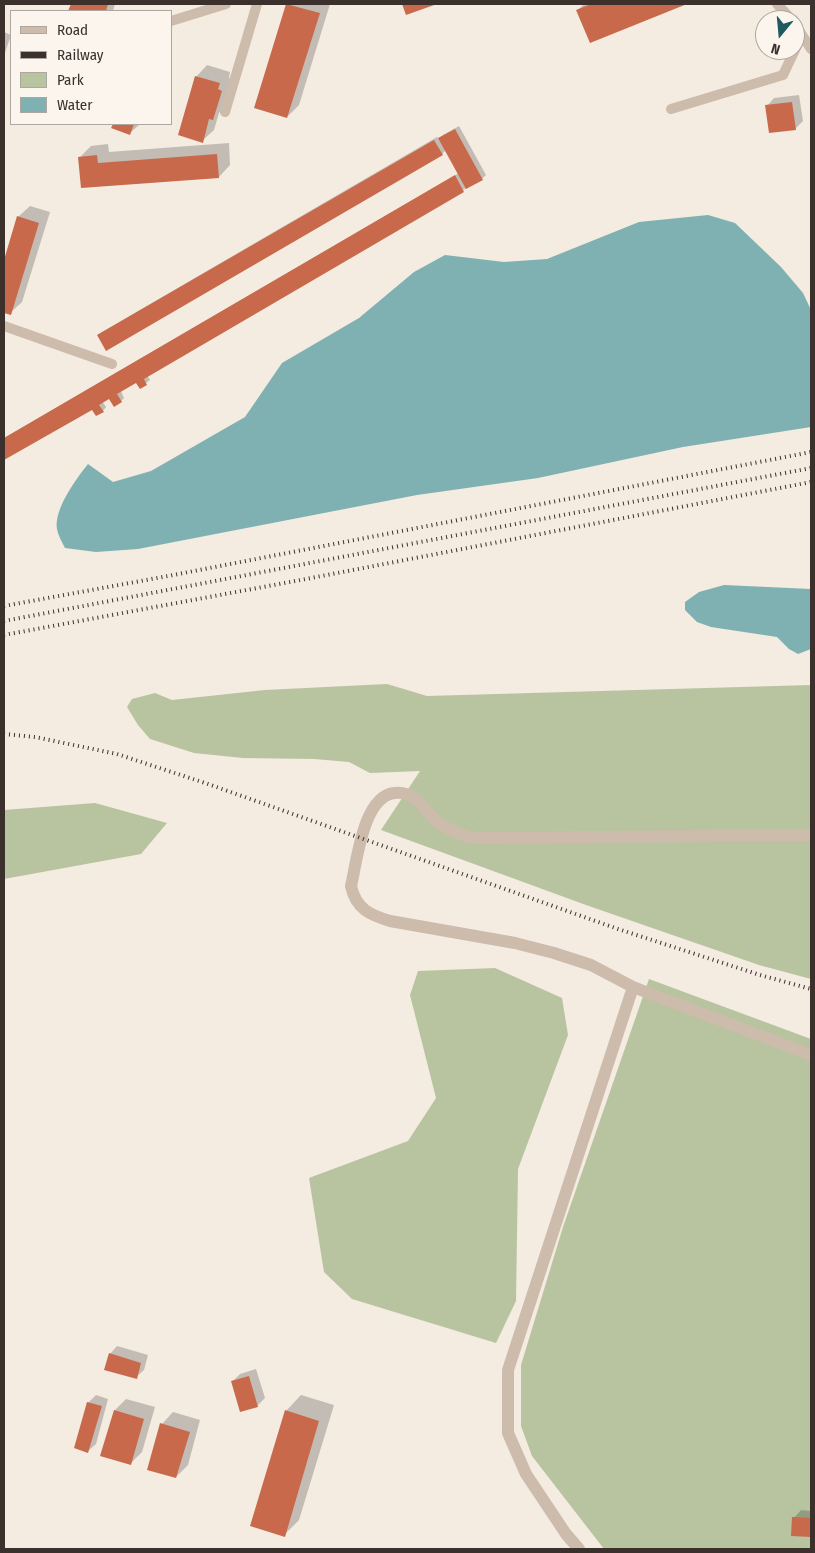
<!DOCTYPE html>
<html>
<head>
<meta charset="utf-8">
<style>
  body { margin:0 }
  #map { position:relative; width:815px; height:1553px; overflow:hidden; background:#f4ebe1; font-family:"Fira Sans Condensed",sans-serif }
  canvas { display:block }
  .frame { position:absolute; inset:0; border:5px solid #3b302b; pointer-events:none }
  .legend { position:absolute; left:10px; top:10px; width:162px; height:115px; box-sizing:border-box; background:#fbf5ee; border:1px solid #aea6a0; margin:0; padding:6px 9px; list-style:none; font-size:15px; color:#3b302b }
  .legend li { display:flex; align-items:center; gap:10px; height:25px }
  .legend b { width:25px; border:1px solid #aea6a0 }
  .north { position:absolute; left:755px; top:10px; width:50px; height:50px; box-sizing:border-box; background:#fbf5ee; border:1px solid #aea6a0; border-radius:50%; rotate:197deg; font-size:14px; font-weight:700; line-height:20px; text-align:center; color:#3b302b }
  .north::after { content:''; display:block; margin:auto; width:18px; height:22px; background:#1f5a5e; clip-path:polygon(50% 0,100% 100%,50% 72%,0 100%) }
</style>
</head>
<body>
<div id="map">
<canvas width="815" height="1553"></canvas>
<div class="frame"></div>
<ul class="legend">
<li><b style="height:6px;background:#cdbbac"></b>Road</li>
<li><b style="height:6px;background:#3b302b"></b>Railway</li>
<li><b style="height:14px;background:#b8c4a0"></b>Park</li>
<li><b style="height:14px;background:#7fb0b2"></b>Water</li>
</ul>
<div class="north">N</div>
</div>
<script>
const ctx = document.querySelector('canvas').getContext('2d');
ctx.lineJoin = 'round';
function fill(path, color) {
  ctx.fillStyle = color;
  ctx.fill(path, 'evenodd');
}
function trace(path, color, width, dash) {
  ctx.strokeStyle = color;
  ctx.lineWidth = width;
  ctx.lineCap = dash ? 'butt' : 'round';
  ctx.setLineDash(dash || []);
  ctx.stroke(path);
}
fill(new Path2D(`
  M 387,684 L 427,696 L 811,685 L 811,979 L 759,965 L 586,905 L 381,830 L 420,771 L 370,773 L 349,762 L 314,759 L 243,758 L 194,753 L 150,739 L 138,725 L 127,707 L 132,699 L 155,693 L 172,700 L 265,690 Z
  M 95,803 L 167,823 L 141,854 L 4,879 L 4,810 Z
  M 495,968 L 562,998 L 568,1035 L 518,1169 L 516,1301 L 496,1343 L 352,1299 L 324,1272 L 309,1178 L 408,1141 L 436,1098 L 410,995 L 418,971 Z
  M 649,979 L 811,1039 L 811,1549 L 604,1549 L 532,1456 L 521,1426 L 521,1365 L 563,1227 Z`), '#b8c4a0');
fill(new Path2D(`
  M 708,215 L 735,223 L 781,267 L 803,293 L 811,310 L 811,427 L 683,447 L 538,478 L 417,495 L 138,549 L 96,552 L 65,548 C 62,542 58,535 57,529 C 54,509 76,479 88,464 L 113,482 L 151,471 L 245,417 L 282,363 L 359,318 L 414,272 L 445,255 L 504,262 L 547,259 L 639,222 Z
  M 724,585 L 811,589 L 811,649 L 798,654 L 789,649 L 777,637 L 711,627 L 697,622 L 685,610 L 685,602 L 699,592 Z`), '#7fb0b2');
fill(new Path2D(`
  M 72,4 L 115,4 L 113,11 L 70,11 Z
  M 287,4 L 330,4 L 299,105 L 287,117 L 255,107 Z
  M 584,4 L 683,4 L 590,41 L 578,10 Z
  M 4,32 L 11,35 L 4,56 Z
  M 207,65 L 230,72 L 229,78 L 232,79 L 224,107 L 219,113 L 214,130 L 202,141 L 196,77 Z
  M 799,95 L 803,121 L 795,129 L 767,106 L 774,98 Z
  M 114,124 L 140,124 L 130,133 L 113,127 Z
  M 459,126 L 486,175 L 482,179 L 147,375 L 150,380 L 140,388 L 136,381 L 121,391 L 124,398 L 121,401 L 109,397 L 102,401 L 106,407 L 103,411 L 92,409 L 4,459 L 4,438 L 459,173 L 446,150 L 442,154 L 98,335 L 102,332 L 437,137 L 439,139 L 443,135 Z
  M 229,143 L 230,165 L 219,177 L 82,187 L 80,157 L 91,146 L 108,144 L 109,152 Z
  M 30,206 L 50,212 L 22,302 L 10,313 L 4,311 L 4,264 L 18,217 Z
  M 117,1346 L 148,1355 L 144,1370 L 136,1377 L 110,1354 Z
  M 256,1369 L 265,1398 L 257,1406 L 233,1381 L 240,1374 Z
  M 96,1395 L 108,1399 L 96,1444 L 88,1451 L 88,1403 Z
  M 301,1395 L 334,1405 L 299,1520 L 284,1535 L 286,1411 Z
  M 126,1399 L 155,1407 L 142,1452 L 131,1463 L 115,1410 Z
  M 173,1412 L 200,1420 L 188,1465 L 176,1477 L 162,1424 Z
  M 801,1510 L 811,1511 L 811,1536 L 793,1535 L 794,1518 Z`), '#0003');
fill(new Path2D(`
  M 71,4 L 108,4 L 106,11 L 68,11 Z
  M 286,4 L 320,13 L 287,118 L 254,108 Z
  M 402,4 L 437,4 L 406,15 Z
  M 591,4 L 687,4 L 590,43 L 576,10 Z
  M 195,76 L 220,83 L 218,89 L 222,91 L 213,120 L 209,119 L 203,143 L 178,135 Z
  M 792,102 L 796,130 L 769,133 L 765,105 Z
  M 113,124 L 134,124 L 130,135 L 111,128 Z
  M 455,129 L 483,180 L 466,189 L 438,138 Z
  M 434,140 L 443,155 L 106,351 L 97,335 Z
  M 217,154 L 219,178 L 81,188 L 78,157 L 97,155 L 98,163 Z
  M 455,175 L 464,192 L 144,379 L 147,385 L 140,389 L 136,383 L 117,394 L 122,402 L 114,407 L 109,399 L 99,405 L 104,412 L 96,416 L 92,410 L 4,460 L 4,438 Z
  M 17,216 L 39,223 L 11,315 L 4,313 L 4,260 Z
  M 109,1353 L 141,1363 L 137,1379 L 104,1370 Z
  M 249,1376 L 258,1407 L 240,1412 L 231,1381 Z
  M 87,1402 L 102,1406 L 88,1453 L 74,1448 Z
  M 114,1410 L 144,1419 L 131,1465 L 100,1456 Z
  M 285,1410 L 319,1421 L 285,1537 L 250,1526 Z
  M 160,1423 L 190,1432 L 176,1478 L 147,1470 Z
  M 792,1517 L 811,1518 L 811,1537 L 791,1536 Z`), '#c8694b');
trace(new Path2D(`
  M 777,4 L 792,20
  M 171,21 L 226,4
  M 795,24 L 811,49
  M 671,109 L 783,75 L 802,35
  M 225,112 L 257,4
  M 4,326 L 112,364`), '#cdbbac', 10);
trace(new Path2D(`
  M 811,835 L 472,838 C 461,834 450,831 440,824 C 431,817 424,807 416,799 C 409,794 402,792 394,793 C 363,797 357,861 351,886 C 356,909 370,915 390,921 L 515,943 L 554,953 L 591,965 L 633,987 L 811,1055
  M 579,1549 L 566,1534 L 526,1474 L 508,1433 L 508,1370 L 633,987`), '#cdbbac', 12);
trace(new Path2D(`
  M 4,606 L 168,576 L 811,452
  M 4,621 L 811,468
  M 4,635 L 306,579 L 811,482
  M 4,734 L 35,737 L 117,754 L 208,784 L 618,929 L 760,975 L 811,989`), '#3b302b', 4, [1, 4]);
</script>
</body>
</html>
